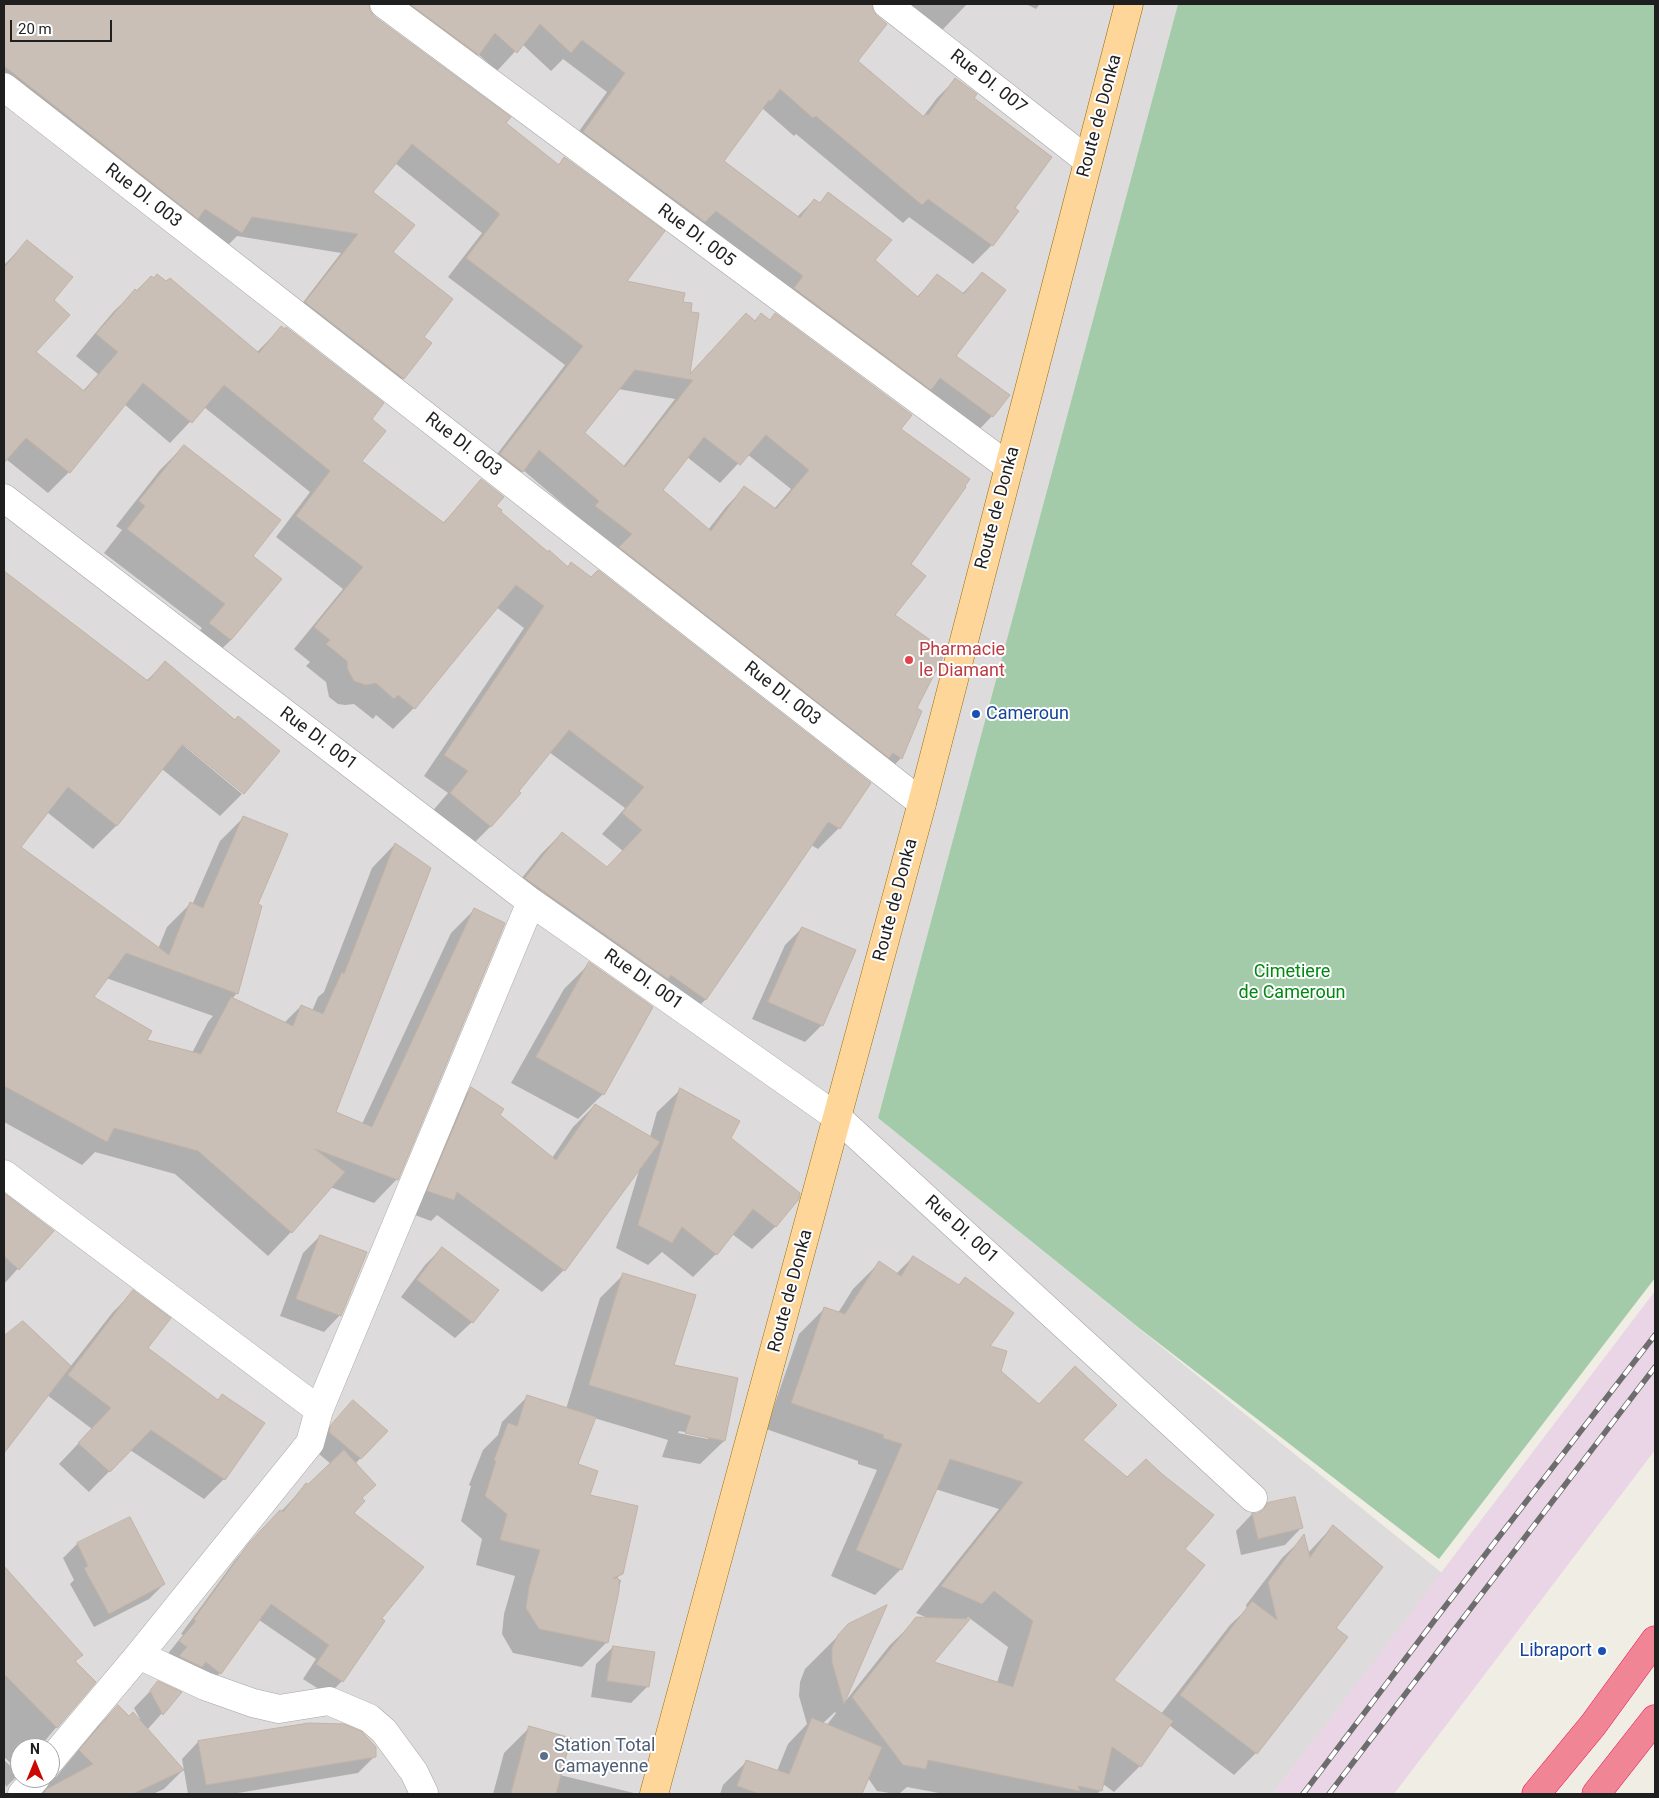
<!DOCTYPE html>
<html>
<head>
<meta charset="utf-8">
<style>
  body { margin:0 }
  #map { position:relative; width:1659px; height:1798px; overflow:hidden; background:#f0ede4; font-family:Roboto,sans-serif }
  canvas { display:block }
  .frame { position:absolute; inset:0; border:5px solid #1f1f1f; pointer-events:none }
  .north { position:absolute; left:10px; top:1738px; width:50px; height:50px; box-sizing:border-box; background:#fff; border:1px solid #a5a5a5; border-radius:50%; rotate:0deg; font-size:14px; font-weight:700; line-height:20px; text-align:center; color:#1f1f1f }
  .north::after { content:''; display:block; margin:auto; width:18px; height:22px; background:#cd0600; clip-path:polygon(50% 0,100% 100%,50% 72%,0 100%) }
  .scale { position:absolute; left:10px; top:20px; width:102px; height:22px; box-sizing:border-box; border:2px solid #1f1f1f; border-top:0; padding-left:6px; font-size:15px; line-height:18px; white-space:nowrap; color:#1f1f1f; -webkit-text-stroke:4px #fff; paint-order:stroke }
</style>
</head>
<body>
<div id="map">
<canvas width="1659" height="1798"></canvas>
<div class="frame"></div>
<div class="north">N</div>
<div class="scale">20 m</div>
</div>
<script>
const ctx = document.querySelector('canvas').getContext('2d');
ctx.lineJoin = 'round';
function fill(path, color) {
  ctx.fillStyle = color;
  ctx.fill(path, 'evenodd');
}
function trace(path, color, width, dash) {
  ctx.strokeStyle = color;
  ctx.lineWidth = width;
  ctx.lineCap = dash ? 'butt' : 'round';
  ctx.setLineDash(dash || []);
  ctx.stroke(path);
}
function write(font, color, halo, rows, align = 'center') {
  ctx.font = font + ' Roboto,sans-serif';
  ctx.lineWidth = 4;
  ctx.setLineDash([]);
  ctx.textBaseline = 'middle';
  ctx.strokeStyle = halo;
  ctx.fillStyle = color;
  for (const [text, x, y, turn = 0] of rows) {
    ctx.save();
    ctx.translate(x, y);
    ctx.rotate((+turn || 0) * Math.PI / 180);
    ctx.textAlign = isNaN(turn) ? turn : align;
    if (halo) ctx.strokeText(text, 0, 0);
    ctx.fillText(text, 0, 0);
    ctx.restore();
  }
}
fill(new Path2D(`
  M 4,4 L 1178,4 L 878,1118 L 1442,1573 L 1273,1794 L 4,1794 ZM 20,1748 L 50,1748 L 50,1778 L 20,1778 Z`), '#dddbdb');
fill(new Path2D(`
  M 1655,1291 L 1655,1450 L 1394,1794 L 1273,1794 Z`), '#ead5e6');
fill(new Path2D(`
  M 1178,4 L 1655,4 L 1655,1278 L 1439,1559 L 1139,1328 L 878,1118 Z`), '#a3cbaa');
fill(new Path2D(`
  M 4,4 L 220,4 L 230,12 L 236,4 L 498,4 L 513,15 L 522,4 L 859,4 L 885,24 L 856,61 L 922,118 L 937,98 L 955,80 L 972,98 L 1013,208 L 1018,211 L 992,245 L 973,264 L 909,217 L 903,223 L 796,134 L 794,136 L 762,108 L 722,161 L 797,217 L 814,200 L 819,204 L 828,194 L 873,260 L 916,298 L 938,276 L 962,294 L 982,273 L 954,357 L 992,416 L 974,435 L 565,151 L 607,92 L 563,59 L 551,71 L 522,44 L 497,71 L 478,54 L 459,73 L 374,10 L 368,7 L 374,17 L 557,166 L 564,159 L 625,282 L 681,303 L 688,376 L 727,334 L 754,322 L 761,314 L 899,429 L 909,564 L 893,615 L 930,650 L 901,758 L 883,777 L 523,470 L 503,490 L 482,474 L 565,365 L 448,277 L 482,233 L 395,163 L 371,192 L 391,252 L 423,337 L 431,344 L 403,378 L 384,397 L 288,322 L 341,253 L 237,236 L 222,251 L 4,96 ZM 618,389 L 675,399 L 623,467 L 583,434 ZM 747,454 L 791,489 L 774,509 L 744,488 L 726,507 L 708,530 L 661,490 L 687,457 L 720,483 Z
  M 874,4 L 967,4 L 928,45 Z
  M 1026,4 L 1040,4 L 1036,9 Z
  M 27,242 L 52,300 L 35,352 L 83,391 L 98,374 L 76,356 L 114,311 L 151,277 L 257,352 L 281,328 L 370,420 L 360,461 L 442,524 L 482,481 L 499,512 L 567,568 L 571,563 L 839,828 L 818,849 L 811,845 L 706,999 L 685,1020 L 505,899 L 541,854 L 562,833 L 607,868 L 623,851 L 602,834 L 625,808 L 549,752 L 491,826 L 470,847 L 430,814 L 448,793 L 424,776 L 524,628 L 496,607 L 414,708 L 393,729 L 376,715 L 373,719 L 354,704 L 345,705 L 338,704 L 329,697 L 326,682 L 306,666 L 310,662 L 294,649 L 343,589 L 276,537 L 310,492 L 204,407 L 170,443 L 124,404 L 69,472 L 48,493 L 6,459 L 4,461 L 4,265 Z
  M 184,446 L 251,556 L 231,640 L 207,663 L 186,647 L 202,628 L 104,553 L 122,530 L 116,526 L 160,470 Z
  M 4,572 L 146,681 L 165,663 L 234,722 L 278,751 L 243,793 L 243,791 L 179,739 L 178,741 L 242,794 L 220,816 L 162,769 L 116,826 L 93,849 L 47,812 L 19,847 L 158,949 L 167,927 L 190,904 L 192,905 L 220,841 L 244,817 L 256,904 L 237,993 L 232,999 L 284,1023 L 301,1006 L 312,1011 L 318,997 L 324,992 L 372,868 L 395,844 L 334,1112 L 362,1124 L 451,933 L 474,910 L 397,1179 L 374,1203 L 330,1187 L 291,1232 L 268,1256 L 175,1174 L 95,1152 L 82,1165 L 4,1122 ZM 106,978 L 213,1016 L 208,1022 L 192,1053 L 145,1041 L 92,997 Z
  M 802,928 L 822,1025 L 805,1042 L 752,1019 L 785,945 Z
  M 589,964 L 603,1094 L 578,1119 L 511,1083 L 564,989 Z
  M 471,1089 L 498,1116 L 552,1158 L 573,1127 L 595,1105 L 650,1137 L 657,1112 L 680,1090 L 729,1138 L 797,1199 L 775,1227 L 752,1249 L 732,1234 L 716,1254 L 693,1277 L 662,1252 L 648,1265 L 616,1248 L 640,1167 L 564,1270 L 542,1292 L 437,1215 L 431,1221 L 407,1212 L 449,1110 Z
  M 4,1195 L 52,1231 L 4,1284 Z
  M 320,1236 L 340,1315 L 324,1332 L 280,1316 L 303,1253 Z
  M 442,1248 L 472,1322 L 455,1338 L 401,1297 L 425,1265 Z
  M 913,1257 L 958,1286 L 965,1278 L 988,1346 L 1000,1372 L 1082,1441 L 1183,1550 L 1112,1680 L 1161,1714 L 1230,1625 L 1247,1609 L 1246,1605 L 1282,1558 L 1304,1537 L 1308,1553 L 1333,1526 L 1334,1628 L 1256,1753 L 1234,1775 L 1169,1725 L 1140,1766 L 1114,1792 L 1103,1784 L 1101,1790 L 1097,1794 L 944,1794 L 907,1787 L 899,1794 L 896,1794 L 877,1791 L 868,1778 L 861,1794 L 720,1794 L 723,1785 L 747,1761 L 777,1771 L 788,1744 L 807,1724 L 799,1696 L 800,1682 L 805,1669 L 849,1625 L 844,1703 L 890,1645 L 917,1619 L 930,1619 L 916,1613 L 999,1509 L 935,1489 L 901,1569 L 875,1595 L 831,1576 L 877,1470 L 858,1464 L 858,1461 L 766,1429 L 799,1334 L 825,1308 L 838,1313 L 853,1289 L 879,1263 L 896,1274 ZM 968,1617 L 1008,1647 L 997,1683 L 932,1663 ZM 835,1712 L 836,1713 L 826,1726 L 822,1724 Z
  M 624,1274 L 673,1366 L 724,1441 L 700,1464 L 662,1457 L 668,1440 L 594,1418 L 577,1465 L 622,1573 L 615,1580 L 621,1580 L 607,1642 L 582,1667 L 513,1653 L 502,1634 L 504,1614 L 515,1576 L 476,1565 L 482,1539 L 461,1521 L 471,1486 L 469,1485 L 483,1450 L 498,1435 L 502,1422 L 528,1396 L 566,1409 L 600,1298 ZM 679,1431 L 708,1436 L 708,1439 L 678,1433 Z
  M 133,1292 L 146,1349 L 224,1479 L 204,1499 L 130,1450 L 89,1492 L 59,1464 L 92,1429 L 47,1395 L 4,1451 L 4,1338 L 23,1323 L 70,1367 L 113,1312 Z
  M 353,1402 L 386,1431 L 355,1464 L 360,1499 L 352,1513 L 380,1619 L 383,1621 L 342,1681 L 328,1695 L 303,1679 L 316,1659 L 259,1620 L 220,1673 L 206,1687 L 166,1656 L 183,1635 L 181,1634 L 236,1559 L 306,1485 L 308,1486 L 331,1464 L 313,1449 L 315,1443 Z
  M 1268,1505 L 1301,1528 L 1285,1545 L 1241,1555 L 1236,1531 L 1252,1514 L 1259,1514 Z
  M 130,1519 L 164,1584 L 149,1599 L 94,1627 L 70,1584 L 74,1580 L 63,1558 L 77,1544 Z
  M 4,1567 L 81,1655 L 74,1662 L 94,1682 L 39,1748 L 20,1748 L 20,1773 L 6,1787 L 5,1784 L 4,1785 L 4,1760 L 17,1772 L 19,1771 L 4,1757 Z
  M 613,1647 L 648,1686 L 631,1703 L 591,1697 L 596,1664 Z
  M 158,1683 L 180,1693 L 147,1730 L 183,1770 L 164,1789 L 153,1794 L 35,1794 L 52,1777 L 56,1777 L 99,1725 L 118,1707 L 128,1718 L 141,1721 L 134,1708 Z
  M 529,1728 L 560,1775 L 638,1794 L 493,1794 L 504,1753 Z
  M 198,1742 L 375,1756 L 358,1773 L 232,1794 L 188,1794 L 182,1759 Z`), '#0003');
const building = new Path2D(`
  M 4,4 L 369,4 L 370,11 L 375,17 L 511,117 L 506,123 L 559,165 L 564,157 L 665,231 L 627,281 L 685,293 L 683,302 L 692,303 L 691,312 L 699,313 L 690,374 L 746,313 L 755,321 L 761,313 L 770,320 L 775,313 L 912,415 L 901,429 L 970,479 L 965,486 L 966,487 L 911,564 L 926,576 L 895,615 L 936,644 L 932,649 L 944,655 L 917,708 L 922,711 L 902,759 L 893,753 L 889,758 L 619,547 L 632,534 L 595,506 L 599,501 L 539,450 L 523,472 L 500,454 L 583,346 L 466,258 L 500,214 L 412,144 L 373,192 L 415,225 L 393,252 L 453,299 L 424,337 L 432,343 L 404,379 L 305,302 L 358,234 L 252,217 L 242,233 L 205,209 L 198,219 L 4,66 ZM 635,370 L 693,380 L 625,467 L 585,433 ZM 766,435 L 809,470 L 776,509 L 744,486 L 711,531 L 663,490 L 704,437 L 740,465 Z
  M 410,4 L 872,4 L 873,10 L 877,16 L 887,24 L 858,61 L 924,117 L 926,114 L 928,115 L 955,78 L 977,94 L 974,98 L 1052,157 L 1015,208 L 1019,211 L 993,246 L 928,199 L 922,205 L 816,116 L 813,118 L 780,89 L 771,101 L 769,100 L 724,161 L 800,218 L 814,199 L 820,203 L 828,192 L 892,240 L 875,260 L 918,297 L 937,274 L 964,294 L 982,272 L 1006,290 L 956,356 L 1010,395 L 993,417 L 940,378 L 931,390 L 794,288 L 803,276 L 716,211 L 705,222 L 583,132 L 625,73 L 582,40 L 571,53 L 540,24 L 517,53 L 495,33 L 479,55 Z
  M 27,240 L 73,277 L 54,300 L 70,315 L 36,352 L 84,391 L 118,352 L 96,334 L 135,289 L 137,291 L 151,276 L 154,278 L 157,274 L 166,281 L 170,278 L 259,353 L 281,326 L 285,329 L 286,327 L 384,403 L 372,419 L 386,431 L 362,461 L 444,523 L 481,479 L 504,497 L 496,506 L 502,510 L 501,512 L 548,552 L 549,550 L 568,567 L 571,562 L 591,577 L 598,570 L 871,783 L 840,829 L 828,822 L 706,1000 L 671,975 L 668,979 L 525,878 L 562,832 L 607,867 L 642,830 L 622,813 L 644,787 L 569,730 L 519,791 L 521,793 L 491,827 L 450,793 L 468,771 L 444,755 L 544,606 L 516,585 L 415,709 L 398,695 L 394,699 L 376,683 L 366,685 L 354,681 L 348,670 L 347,661 L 326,644 L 330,640 L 314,627 L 363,567 L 296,516 L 330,471 L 224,385 L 192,423 L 143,383 L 70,473 L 26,438 L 4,463 L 4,268 Z
  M 184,445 L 281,520 L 253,556 L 282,579 L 231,640 L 209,623 L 225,604 L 127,529 L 145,506 L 139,501 Z
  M 4,571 L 148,681 L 165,661 L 235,720 L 238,716 L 280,751 L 244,794 L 183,744 L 117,826 L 68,787 L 21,847 L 169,955 L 190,902 L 203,908 L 243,816 L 288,834 L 258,904 L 262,906 L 238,994 L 126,953 L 94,997 L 152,1031 L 147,1040 L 201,1054 L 231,997 L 293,1026 L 301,1005 L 323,1014 L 342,972 L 344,974 L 395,843 L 431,868 L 336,1112 L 372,1127 L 474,908 L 505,923 L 398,1180 L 315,1149 L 345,1172 L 292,1233 L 198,1151 L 114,1128 L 107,1142 L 4,1086 Z
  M 802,927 L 856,950 L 823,1026 L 768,1002 Z
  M 589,962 L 653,1007 L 604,1095 L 536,1057 Z
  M 471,1087 L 504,1109 L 500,1115 L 556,1160 L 595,1104 L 660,1142 L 565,1271 L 457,1192 L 454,1200 L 427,1191 Z
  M 680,1088 L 740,1121 L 731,1138 L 800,1193 L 799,1199 L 776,1227 L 753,1209 L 717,1255 L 682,1227 L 672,1243 L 638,1225 Z
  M 4,1193 L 54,1231 L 19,1270 L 4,1256 Z
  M 320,1235 L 367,1252 L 341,1316 L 296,1299 Z
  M 442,1247 L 499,1290 L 473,1323 L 417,1280 Z
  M 913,1256 L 959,1285 L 965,1277 L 1014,1313 L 990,1346 L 1007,1351 L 1001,1371 L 1039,1404 L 1075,1366 L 1117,1405 L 1083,1440 L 1127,1477 L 1146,1459 L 1162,1474 L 1214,1515 L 1185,1549 L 1205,1565 L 1114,1680 L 1173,1721 L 1141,1767 L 1112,1747 L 1102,1791 L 1078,1786 L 1080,1791 L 928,1760 L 926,1769 L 903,1765 L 852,1697 L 916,1617 L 970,1619 L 934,1662 L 1013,1687 L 1033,1621 L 994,1591 L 982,1604 L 941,1586 L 1023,1482 L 950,1459 L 902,1570 L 856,1550 L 902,1444 L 883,1438 L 884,1435 L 791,1403 L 824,1307 L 845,1314 L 879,1261 L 901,1276 Z
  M 623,1273 L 696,1295 L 674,1365 L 738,1378 L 725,1441 L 685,1433 L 691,1416 L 589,1385 Z
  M 133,1290 L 171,1318 L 148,1348 L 218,1400 L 222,1394 L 265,1423 L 225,1480 L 151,1430 L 110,1472 L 78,1443 L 111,1408 L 68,1375 Z
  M 23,1321 L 71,1366 L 4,1453 L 4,1336 Z
  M 527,1395 L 596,1417 L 578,1464 L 598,1471 L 590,1495 L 638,1506 L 623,1574 L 613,1578 L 619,1579 L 619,1591 L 608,1643 L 539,1629 L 526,1608 L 529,1587 L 540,1550 L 500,1540 L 507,1514 L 485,1496 L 496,1461 L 494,1460 L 508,1423 L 517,1426 Z
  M 353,1400 L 388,1431 L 361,1459 L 329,1432 L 331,1425 Z
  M 344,1450 L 376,1485 L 362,1498 L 365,1501 L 354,1513 L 424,1567 L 382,1618 L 385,1621 L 343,1682 L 316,1664 L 329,1645 L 271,1604 L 221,1674 L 206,1662 L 202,1667 L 179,1656 L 187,1647 L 179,1641 L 196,1621 L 194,1619 L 249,1543 L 280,1510 L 283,1512 L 306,1483 L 308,1484 Z
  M 1295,1497 L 1303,1528 L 1258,1539 L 1252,1513 L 1258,1513 L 1264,1509 L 1267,1503 Z
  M 130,1517 L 165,1584 L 109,1614 L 84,1568 L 88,1566 L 77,1543 Z
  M 1333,1525 L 1383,1567 L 1336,1628 L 1348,1637 L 1257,1754 L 1180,1695 L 1252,1601 L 1277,1620 L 1268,1582 L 1304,1534 L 1310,1557 Z
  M 4,1566 L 83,1655 L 75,1661 L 96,1682 L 57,1728 L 4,1674 Z
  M 887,1605 L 844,1704 L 832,1662 L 832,1648 L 838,1635 L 848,1624 Z
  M 613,1646 L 655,1652 L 649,1687 L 607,1681 Z
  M 158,1681 L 182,1692 L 163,1715 L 150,1691 Z
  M 118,1705 L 129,1716 L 133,1712 L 184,1770 L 133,1794 L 43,1794 L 47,1789 L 93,1764 L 79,1750 Z
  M 812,1718 L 882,1747 L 862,1794 L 760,1794 L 737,1786 L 746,1760 L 789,1774 Z
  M 309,1723 L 344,1724 L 361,1731 L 376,1747 L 376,1757 L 206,1785 L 198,1741 Z
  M 529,1726 L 571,1738 L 556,1794 L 511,1794 Z`);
fill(building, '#c9bfb7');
trace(building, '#c3b3a5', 1);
const minor = new Path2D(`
  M 384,4 L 1009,467
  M 887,4 L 1088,161
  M 4,87 L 922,803
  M 4,498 L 531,902 L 838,1118 L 1253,1498
  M 4,1174 L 319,1410
  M 139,1655 L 205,1686 L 253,1703 L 279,1709 L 329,1701 L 369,1718 L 384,1731 L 414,1772 L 424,1793
  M 50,1761 L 139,1655 L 310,1443 L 319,1410 L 531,902
  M 22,1794 L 36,1778`);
const major = new Path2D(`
  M 654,1794 L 922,803 L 1129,4`);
const highway = new Path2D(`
  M 1536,1794 L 1593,1725 L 1655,1640
  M 1596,1794 L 1655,1719`);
trace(minor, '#a6a6a6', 29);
trace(major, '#996b00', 29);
trace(highway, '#eb1457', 29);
trace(minor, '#fff', 28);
trace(major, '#ffd69a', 28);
trace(highway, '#ef8595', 28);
const rail = new Path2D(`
  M 1303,1794 L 1437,1617 L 1655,1335
  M 1329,1794 L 1655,1367`);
trace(rail, '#6d6d6d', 5.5);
trace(rail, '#fff', 4, [11]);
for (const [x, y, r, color] of [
  [909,660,5,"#e0444e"],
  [976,714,5,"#1a4fb4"],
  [1602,1651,5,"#1a4fb4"],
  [544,1756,5,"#5c6f8a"]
]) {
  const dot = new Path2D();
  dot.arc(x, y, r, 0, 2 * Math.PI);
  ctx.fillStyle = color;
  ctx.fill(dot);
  trace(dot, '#fff', 2);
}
write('18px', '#1f1f1f', '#fff', [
  ["Rue DI. 007",988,82,38],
  ["Route de Donka",1100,116,-75],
  ["Rue DI. 003",143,196,38],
  ["Rue DI. 005",696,236,37],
  ["Rue DI. 003",463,445,38],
  ["Route de Donka",998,508,-75],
  ["Rue DI. 003",782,694,38],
  ["Rue DI. 001",318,739,37],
  ["Route de Donka",896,900,-75],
  ["Rue DI. 001",643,980,35],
  ["Rue DI. 001",961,1230,42],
  ["Route de Donka",791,1291,-75]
]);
write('18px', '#be3a42', '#fff', [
  ["Pharmacie",919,650],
  ["le Diamant",919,671]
], 'left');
write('18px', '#164399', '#fff', [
  ["Cameroun",986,714],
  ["Libraport",1592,1651,"right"]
], 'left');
write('18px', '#018811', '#fff', [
  ["Cimetiere",1292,972],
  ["de Cameroun",1292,993]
]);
write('18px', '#4e5e75', '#fff', [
  ["Station Total",554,1746],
  ["Camayenne",554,1767]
], 'left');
</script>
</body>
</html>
